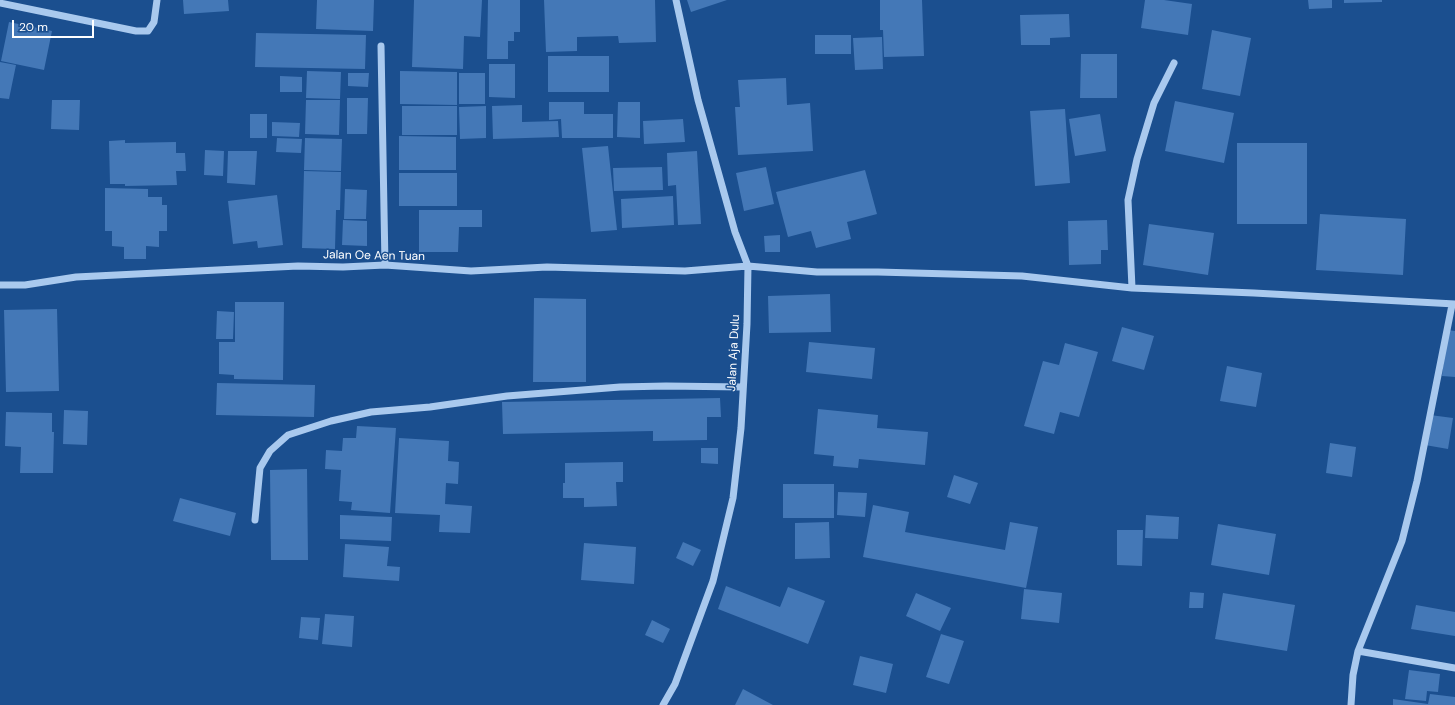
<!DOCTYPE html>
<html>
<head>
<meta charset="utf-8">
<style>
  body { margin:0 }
  #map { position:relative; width:1455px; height:705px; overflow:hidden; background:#1b4f8f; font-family:"DM Sans",sans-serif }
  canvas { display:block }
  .scale { position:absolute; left:12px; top:20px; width:82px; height:18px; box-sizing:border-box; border:2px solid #fff; border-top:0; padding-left:5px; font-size:12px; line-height:14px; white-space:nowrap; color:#fff; -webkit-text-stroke:3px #1b4f8f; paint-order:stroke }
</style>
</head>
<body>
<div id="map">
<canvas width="1455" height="705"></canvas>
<div class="scale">20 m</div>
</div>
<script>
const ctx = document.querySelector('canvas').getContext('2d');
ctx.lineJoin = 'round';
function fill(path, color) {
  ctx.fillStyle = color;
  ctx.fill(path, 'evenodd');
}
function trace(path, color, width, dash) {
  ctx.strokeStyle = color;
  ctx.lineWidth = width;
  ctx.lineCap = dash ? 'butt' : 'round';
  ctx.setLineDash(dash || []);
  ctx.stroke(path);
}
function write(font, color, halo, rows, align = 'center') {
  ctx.font = font + ' "DM Sans",sans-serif';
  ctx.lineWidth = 3;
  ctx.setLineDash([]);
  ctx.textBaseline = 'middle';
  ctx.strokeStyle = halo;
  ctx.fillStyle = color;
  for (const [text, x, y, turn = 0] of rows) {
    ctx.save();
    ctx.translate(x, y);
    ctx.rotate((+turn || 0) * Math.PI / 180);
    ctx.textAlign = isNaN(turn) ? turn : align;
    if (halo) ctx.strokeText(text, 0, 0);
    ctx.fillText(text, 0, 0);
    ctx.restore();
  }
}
fill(new Path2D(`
  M 183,0 L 228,0 L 229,11 L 184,14 Z
  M 317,0 L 374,0 L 373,31 L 316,29 Z
  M 414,0 L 482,0 L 480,37 L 464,36 L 463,69 L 412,67 Z
  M 488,0 L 520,0 L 520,32 L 514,32 L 514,41 L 508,41 L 508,59 L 487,59 Z
  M 544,0 L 655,0 L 656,42 L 619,43 L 618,36 L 577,37 L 577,51 L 546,52 Z
  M 687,0 L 727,0 L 691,12 Z
  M 880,0 L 922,0 L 924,56 L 884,57 L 883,30 L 880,30 Z
  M 1145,0 L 1164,0 L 1192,4 L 1188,35 L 1141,28 Z
  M 1308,0 L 1332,0 L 1332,8 L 1309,9 Z
  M 1344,0 L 1382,0 L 1382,2 L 1344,3 Z
  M 1069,14 L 1070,37 L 1050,38 L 1050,45 L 1021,45 L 1020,15 Z
  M 9,22 L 52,31 L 44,70 L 1,61 Z
  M 1212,30 L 1251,38 L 1240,96 L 1202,89 Z
  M 256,33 L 366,35 L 365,69 L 255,67 Z
  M 815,35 L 851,35 L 851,54 L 815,54 Z
  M 882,37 L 883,69 L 855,70 L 853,38 Z
  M 1081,54 L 1117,54 L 1117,98 L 1080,98 Z
  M 548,56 L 609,56 L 609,92 L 548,92 Z
  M 0,62 L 16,65 L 9,99 L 0,98 Z
  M 489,64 L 515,64 L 515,98 L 489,97 Z
  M 307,71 L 341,72 L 340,99 L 306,98 Z
  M 400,71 L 457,72 L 457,105 L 400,104 Z
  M 348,73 L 369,73 L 368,87 L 348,86 Z
  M 459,73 L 485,73 L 485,104 L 459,104 Z
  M 280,76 L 302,77 L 302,92 L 280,92 Z
  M 786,78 L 787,105 L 810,103 L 813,151 L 738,155 L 735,107 L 740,107 L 738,80 Z
  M 347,98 L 368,98 L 367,134 L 347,134 Z
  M 52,100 L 80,100 L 79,130 L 51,129 Z
  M 306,100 L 340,100 L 339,135 L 305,134 Z
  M 1175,101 L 1234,113 L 1224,163 L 1165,151 Z
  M 549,102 L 584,102 L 584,114 L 613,114 L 613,138 L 562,138 L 561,119 L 549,120 Z
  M 618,102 L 640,102 L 640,138 L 617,137 Z
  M 522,105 L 522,122 L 558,121 L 559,137 L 493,139 L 492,106 Z
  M 402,106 L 457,106 L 457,135 L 402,135 Z
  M 486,106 L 486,138 L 460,139 L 459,107 Z
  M 1065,109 L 1070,183 L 1035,186 L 1030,111 Z
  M 250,114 L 267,114 L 267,138 L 250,138 Z
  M 1100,114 L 1106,151 L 1075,156 L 1069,119 Z
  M 683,119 L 685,142 L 644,144 L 643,121 Z
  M 272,122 L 300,123 L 299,137 L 272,136 Z
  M 399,136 L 456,137 L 456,170 L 399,170 Z
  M 277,138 L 302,139 L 301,153 L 276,152 Z
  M 305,138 L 342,139 L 341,171 L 304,170 Z
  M 125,140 L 125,143 L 176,142 L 176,153 L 185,153 L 186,171 L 176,171 L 177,185 L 125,186 L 125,184 L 110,184 L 109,141 Z
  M 1237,143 L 1307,143 L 1307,224 L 1237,224 Z
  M 608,146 L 617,230 L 591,232 L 582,148 Z
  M 205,150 L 224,151 L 223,176 L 204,175 Z
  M 228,151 L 257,151 L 255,185 L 227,183 Z
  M 697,151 L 701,224 L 678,225 L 676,185 L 668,186 L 667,153 Z
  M 662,167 L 663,190 L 614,191 L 613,168 Z
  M 766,167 L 774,204 L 744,211 L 736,173 Z
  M 865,170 L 877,214 L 847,222 L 851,239 L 816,248 L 811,231 L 788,237 L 776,192 Z
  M 304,171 L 341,172 L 340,210 L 336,210 L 335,249 L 302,248 Z
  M 399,173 L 457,173 L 457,206 L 399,206 Z
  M 105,188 L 148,189 L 148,197 L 162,197 L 162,205 L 167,205 L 167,231 L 159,231 L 159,247 L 146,246 L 146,259 L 124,259 L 124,247 L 112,246 L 112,231 L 105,231 Z
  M 345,189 L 367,190 L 366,219 L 344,219 Z
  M 277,195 L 283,245 L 258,248 L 257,241 L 233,244 L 228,201 Z
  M 673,196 L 674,225 L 622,228 L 621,199 Z
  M 419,210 L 482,210 L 482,227 L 459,227 L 458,252 L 419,252 Z
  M 1320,214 L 1406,219 L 1403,275 L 1316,270 Z
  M 343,220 L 367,221 L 367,246 L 342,245 Z
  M 1107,220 L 1108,250 L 1101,250 L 1101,264 L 1069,265 L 1068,221 Z
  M 1149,224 L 1214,233 L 1208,275 L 1143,265 Z
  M 780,235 L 780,252 L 765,252 L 764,236 Z
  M 830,294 L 831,332 L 769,333 L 768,296 Z
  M 534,298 L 586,299 L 586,382 L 533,382 Z
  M 235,302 L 284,302 L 283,380 L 234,379 L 234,375 L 219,374 L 219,342 L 235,342 Z
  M 57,309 L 59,391 L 6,392 L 4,310 Z
  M 217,311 L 234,312 L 233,339 L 216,339 Z
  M 1122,327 L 1154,336 L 1144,370 L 1112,361 Z
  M 1447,330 L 1455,331 L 1455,377 L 1442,376 Z
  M 809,342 L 875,348 L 872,379 L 806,372 Z
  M 1065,343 L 1098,352 L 1079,417 L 1060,412 L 1054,434 L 1024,426 L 1043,361 L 1059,365 Z
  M 1227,366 L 1262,373 L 1256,407 L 1220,401 Z
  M 217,383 L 315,385 L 314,417 L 216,415 Z
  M 720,398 L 721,417 L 707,417 L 707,440 L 653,441 L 653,431 L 503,434 L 502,402 Z
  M 818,409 L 878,415 L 877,428 L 928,432 L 925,465 L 859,459 L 858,468 L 833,466 L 834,456 L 814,454 Z
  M 64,410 L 88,411 L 87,445 L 63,444 Z
  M 6,412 L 52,413 L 52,432 L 54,432 L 53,473 L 20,473 L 21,447 L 5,446 Z
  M 1430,415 L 1453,418 L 1448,449 L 1425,445 Z
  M 357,426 L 396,428 L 390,513 L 351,510 L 352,502 L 339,501 L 341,470 L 325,469 L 326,450 L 342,451 L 343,438 L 356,438 Z
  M 399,438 L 449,441 L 448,461 L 459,462 L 458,484 L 446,483 L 445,504 L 472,506 L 470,533 L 439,532 L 440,515 L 395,513 Z
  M 1330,443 L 1356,447 L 1352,477 L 1326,473 Z
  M 701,448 L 718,448 L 718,464 L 701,463 Z
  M 623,462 L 623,482 L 616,482 L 617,506 L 584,507 L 584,498 L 563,498 L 563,483 L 565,483 L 565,463 Z
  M 307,469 L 308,560 L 271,560 L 270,470 Z
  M 954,475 L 978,483 L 970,504 L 947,497 Z
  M 783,484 L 834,484 L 834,518 L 783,518 Z
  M 838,492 L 867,493 L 865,517 L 837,515 Z
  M 180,498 L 236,513 L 230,536 L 173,521 Z
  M 873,505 L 909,512 L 905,532 L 1005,550 L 1010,522 L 1038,527 L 1026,588 L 863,557 Z
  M 340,515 L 392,517 L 391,541 L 340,539 Z
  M 1146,515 L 1179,517 L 1178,539 L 1145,538 Z
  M 829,522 L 830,558 L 795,559 L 795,523 Z
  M 1218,524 L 1276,534 L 1269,575 L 1211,565 Z
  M 1117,530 L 1143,530 L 1142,566 L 1117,565 Z
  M 683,542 L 701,550 L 693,566 L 676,558 Z
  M 584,543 L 636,547 L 634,584 L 581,580 Z
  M 345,544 L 389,547 L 387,566 L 400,567 L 399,581 L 343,577 Z
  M 726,586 L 780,607 L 788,587 L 825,601 L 808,644 L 718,609 Z
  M 1024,589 L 1062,593 L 1059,623 L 1021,619 Z
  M 1190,592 L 1204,593 L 1203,608 L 1189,608 Z
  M 916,593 L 951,608 L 940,631 L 906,616 Z
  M 1223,593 L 1295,605 L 1287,651 L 1215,639 Z
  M 1416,605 L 1455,612 L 1455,636 L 1411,629 Z
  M 325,614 L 354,616 L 352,647 L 322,644 Z
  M 301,617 L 320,618 L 318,640 L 299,638 Z
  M 652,620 L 670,629 L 663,643 L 645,635 Z
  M 941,634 L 964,641 L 949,684 L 926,677 Z
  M 860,656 L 893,664 L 886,693 L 853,685 Z
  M 1409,670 L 1440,674 L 1438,692 L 1427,691 L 1426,701 L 1405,699 Z
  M 743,689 L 773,705 L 735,705 Z
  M 1430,694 L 1455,697 L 1455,705 L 1393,705 L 1393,699 L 1428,704 Z`), '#4478b7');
trace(new Path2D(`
  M 0,3 L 136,31 L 148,31 L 154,22 L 157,0
  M 381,46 L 385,265
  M 0,285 L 25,285 L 76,277 L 298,266 L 343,267 L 385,265 L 471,271 L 547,267 L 685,271 L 748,266 L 817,272 L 878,272 L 1022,276 L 1132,288 L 1254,293 L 1455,304
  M 1132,288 L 1128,200 L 1137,159 L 1154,103 L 1174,63
  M 255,520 L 260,468 L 270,451 L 288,435 L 331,421 L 371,412 L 430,407 L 507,396 L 620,387 L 666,386 L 743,387
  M 1358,651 L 1455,668
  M 663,705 L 675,684 L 713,581 L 733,498 L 741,428 L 747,324 L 748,266 L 735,232 L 698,100 L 676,0
  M 1351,705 L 1353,675 L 1358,651 L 1402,541 L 1417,481 L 1452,305`), '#a9c9ee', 7);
write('12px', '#fff', '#1b4f8f', [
  ["Jalan Oe Aen Tuan",374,256,1],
  ["Jalan Aja Dulu",734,353,-87]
]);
</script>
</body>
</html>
